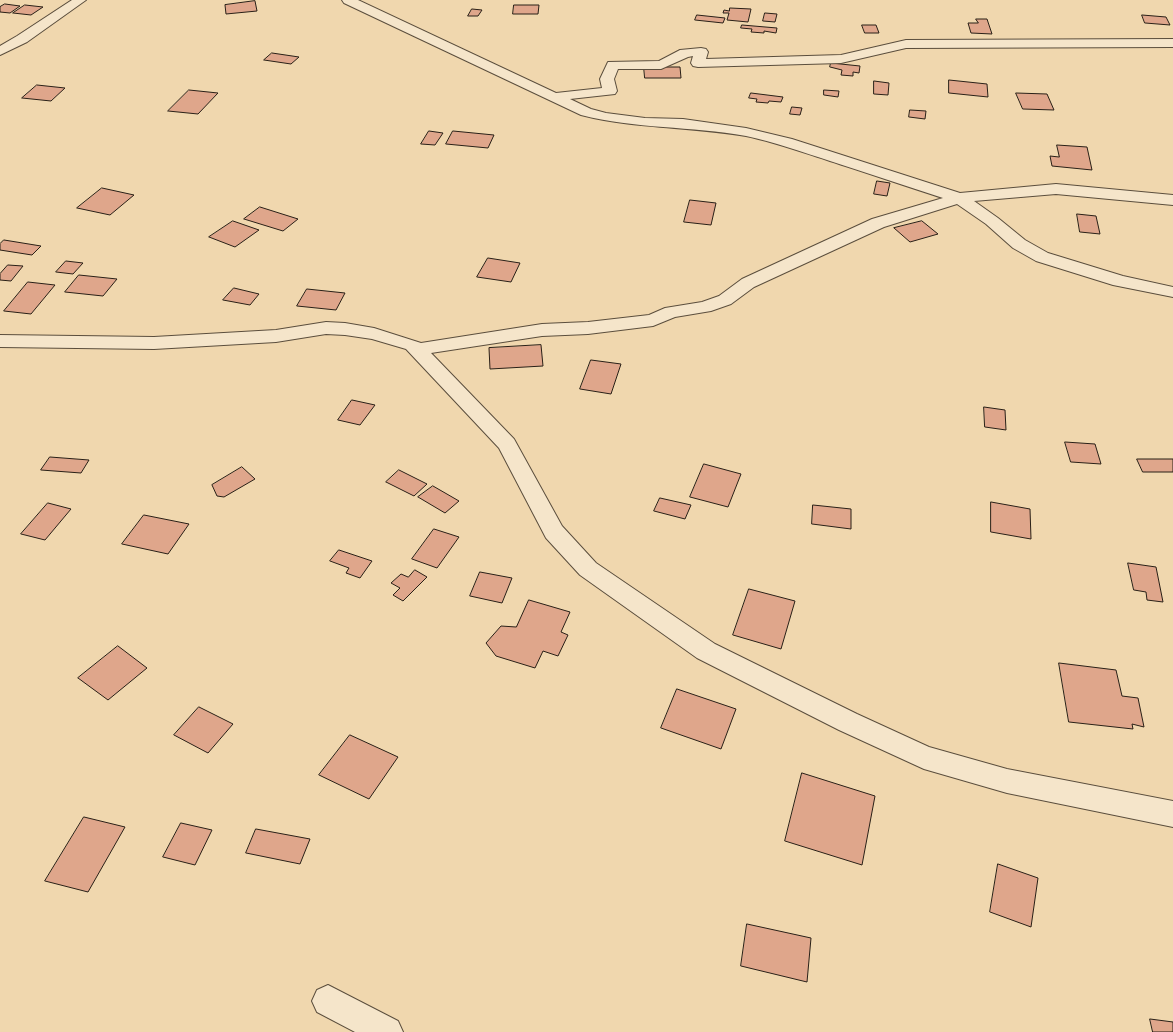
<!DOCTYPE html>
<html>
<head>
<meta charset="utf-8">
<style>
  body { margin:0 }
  canvas { display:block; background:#f0d7ae }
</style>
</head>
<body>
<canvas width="1173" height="1032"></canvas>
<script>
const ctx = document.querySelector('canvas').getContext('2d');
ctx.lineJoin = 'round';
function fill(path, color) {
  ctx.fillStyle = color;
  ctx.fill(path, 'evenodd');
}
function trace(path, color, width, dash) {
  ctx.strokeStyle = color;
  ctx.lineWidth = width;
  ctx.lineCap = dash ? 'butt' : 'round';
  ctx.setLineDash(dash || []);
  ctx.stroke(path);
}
const building = new Path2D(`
  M 255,1 L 257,11 L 226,14 L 225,5 Z
  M 5,4 L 20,6 L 10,13 L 0,12 L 0,7 Z
  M 25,5 L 43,7 L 31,15 L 13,13 Z
  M 514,5 L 539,5 L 538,14 L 513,14 Z
  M 730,8 L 751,9 L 748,22 L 727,20 L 729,13 L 723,13 L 724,10 L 729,11 Z
  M 472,9 L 482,10 L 478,16 L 468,16 Z
  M 765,13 L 777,14 L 775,22 L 763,21 Z
  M 697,15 L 725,18 L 723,23 L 695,20 Z
  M 1142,15 L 1166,17 L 1170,25 L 1145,23 Z
  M 976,19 L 987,19 L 992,34 L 971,33 L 968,23 L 978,23 Z
  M 742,25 L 777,28 L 776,33 L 764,31 L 764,33 L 751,32 L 752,29 L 741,28 Z
  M 862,25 L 876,25 L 879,33 L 865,33 Z
  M 272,53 L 299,57 L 291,64 L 264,60 Z
  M 831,63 L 860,66 L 859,73 L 853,72 L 853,76 L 841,75 L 842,70 L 830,67 Z
  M 644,67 L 680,67 L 681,78 L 645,78 Z
  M 949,80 L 987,84 L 988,97 L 949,93 Z
  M 874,81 L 889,83 L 888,95 L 874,94 Z
  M 37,85 L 65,88 L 51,101 L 22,98 Z
  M 189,90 L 218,93 L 198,114 L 168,111 Z
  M 824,90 L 839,91 L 838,97 L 824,95 Z
  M 751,93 L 783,97 L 781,102 L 769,101 L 768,103 L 756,102 L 757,99 L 749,98 Z
  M 1016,93 L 1047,94 L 1054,110 L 1023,109 Z
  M 792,107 L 802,108 L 800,115 L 790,114 Z
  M 910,110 L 926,111 L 925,119 L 909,117 Z
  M 429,131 L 443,133 L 435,145 L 421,144 Z
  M 453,131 L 494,135 L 488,148 L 446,144 Z
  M 1057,145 L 1087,147 L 1092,170 L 1052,166 L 1050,156 L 1059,157 Z
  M 877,181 L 890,183 L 887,196 L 874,194 Z
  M 102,188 L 134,195 L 110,215 L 77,208 Z
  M 690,200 L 716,203 L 711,225 L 684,222 Z
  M 260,207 L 298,219 L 283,231 L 244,219 Z
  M 1077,214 L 1096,216 L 1100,234 L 1080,232 Z
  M 233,221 L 259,230 L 235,247 L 209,237 Z
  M 922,221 L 938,234 L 910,242 L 894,228 Z
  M 4,240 L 41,246 L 32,255 L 0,250 L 0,244 Z
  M 488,258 L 520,263 L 511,282 L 477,277 Z
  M 66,261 L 83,263 L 73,274 L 56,272 Z
  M 8,265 L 23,266 L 11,281 L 0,280 L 0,274 Z
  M 79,275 L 117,279 L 103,296 L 65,292 Z
  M 28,282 L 55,285 L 31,314 L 4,311 Z
  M 234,288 L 259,294 L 250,305 L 223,300 Z
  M 307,289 L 345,293 L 336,310 L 297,306 Z
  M 541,345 L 543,366 L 490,369 L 489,348 Z
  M 591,360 L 621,364 L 611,394 L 580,389 Z
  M 352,400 L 375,405 L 360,425 L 338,420 Z
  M 984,407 L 1005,410 L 1006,430 L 985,427 Z
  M 1065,442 L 1095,444 L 1101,464 L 1071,462 Z
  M 50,457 L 89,460 L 81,473 L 41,470 Z
  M 1137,459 L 1173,459 L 1173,472 L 1143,472 Z
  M 704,464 L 741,474 L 728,507 L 690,497 Z
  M 242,467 L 255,479 L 224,497 L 217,496 L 212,485 Z
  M 399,470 L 427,484 L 414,496 L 386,482 Z
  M 433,486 L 459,501 L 445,513 L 418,497 Z
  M 660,498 L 691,505 L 685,519 L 654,511 Z
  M 991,502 L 1030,509 L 1031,539 L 991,532 Z
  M 48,503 L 71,509 L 45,540 L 21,534 Z
  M 813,505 L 851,509 L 851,529 L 812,524 Z
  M 144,515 L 189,524 L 168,554 L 122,544 Z
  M 434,529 L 459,537 L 437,568 L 412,559 Z
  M 339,550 L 372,561 L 360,578 L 346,573 L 349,568 L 330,561 Z
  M 1128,563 L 1156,567 L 1163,602 L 1147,600 L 1146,592 L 1134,590 Z
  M 415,570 L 427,577 L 403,601 L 393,595 L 400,588 L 391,583 L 401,574 L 408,577 Z
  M 480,572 L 512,578 L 502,603 L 470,596 Z
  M 749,589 L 795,601 L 781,649 L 733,635 Z
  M 529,600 L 570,612 L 561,632 L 568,635 L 558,656 L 543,651 L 535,668 L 496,656 L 486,643 L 501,626 L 516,627 Z
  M 118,646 L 147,668 L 108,700 L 78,678 Z
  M 1059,663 L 1116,670 L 1122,696 L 1138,698 L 1144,727 L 1132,724 L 1133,729 L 1069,722 Z
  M 677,689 L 736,709 L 721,749 L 661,728 Z
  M 199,707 L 233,724 L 208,753 L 174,735 Z
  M 350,735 L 398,757 L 369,799 L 319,775 Z
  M 802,773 L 875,796 L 862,865 L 785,841 Z
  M 84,817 L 125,827 L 88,892 L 45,881 Z
  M 181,823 L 212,830 L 195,865 L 163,857 Z
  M 256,829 L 310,839 L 300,864 L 246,853 Z
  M 998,864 L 1038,878 L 1031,927 L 990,912 Z
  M 747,924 L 811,938 L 807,982 L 741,966 Z
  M 1150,1019 L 1173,1022 L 1173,1032 L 1153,1032 Z`);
fill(building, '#dfa68b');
trace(building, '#292017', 1);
const street = new Path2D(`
  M 72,0 L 86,0 L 27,42 L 0,55 L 0,46 L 17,36 Z
  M 342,0 L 358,0 L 556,93 L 602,88 L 600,79 L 608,62 L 659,61 L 680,50 L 701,48 L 706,49 L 708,52 L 706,59 L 841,55 L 906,40 L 1173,39 L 1173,47 L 906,48 L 841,63 L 698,67 L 693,66 L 691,63 L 693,56 L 688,57 L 661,69 L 618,69 L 614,79 L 617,91 L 615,94 L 570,99 L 591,109 L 606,113 L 645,118 L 683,119 L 746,128 L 792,139 L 960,193 L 1056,184 L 1173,195 L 1173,205 L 1056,194 L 974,201 L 998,218 L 1025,240 L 1048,253 L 1123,276 L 1173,287 L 1173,297 L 1113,285 L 1036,261 L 1013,248 L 986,224 L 957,204 L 884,227 L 754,287 L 731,304 L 711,311 L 675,317 L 653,326 L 588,334 L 542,336 L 431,353 L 514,439 L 562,526 L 596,563 L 715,644 L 857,714 L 929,747 L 1007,769 L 1173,801 L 1173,827 L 1007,793 L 924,769 L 839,730 L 697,658 L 580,575 L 546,538 L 499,448 L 406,349 L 372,339 L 345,335 L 326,334 L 276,342 L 154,349 L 0,347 L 0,335 L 154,337 L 276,330 L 326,322 L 345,323 L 374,328 L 421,343 L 542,324 L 588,322 L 649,315 L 665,308 L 702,302 L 719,296 L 742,279 L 872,219 L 943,198 C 905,186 868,173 830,161 C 802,152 775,142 746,136 C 691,126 635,129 581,115 L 344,3 Z
  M 328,985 L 398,1021 L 403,1032 L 355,1032 L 317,1012 L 312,1001 L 317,990 Z`);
trace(street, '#5b4e3d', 2);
fill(street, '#f5e5ca');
</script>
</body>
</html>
